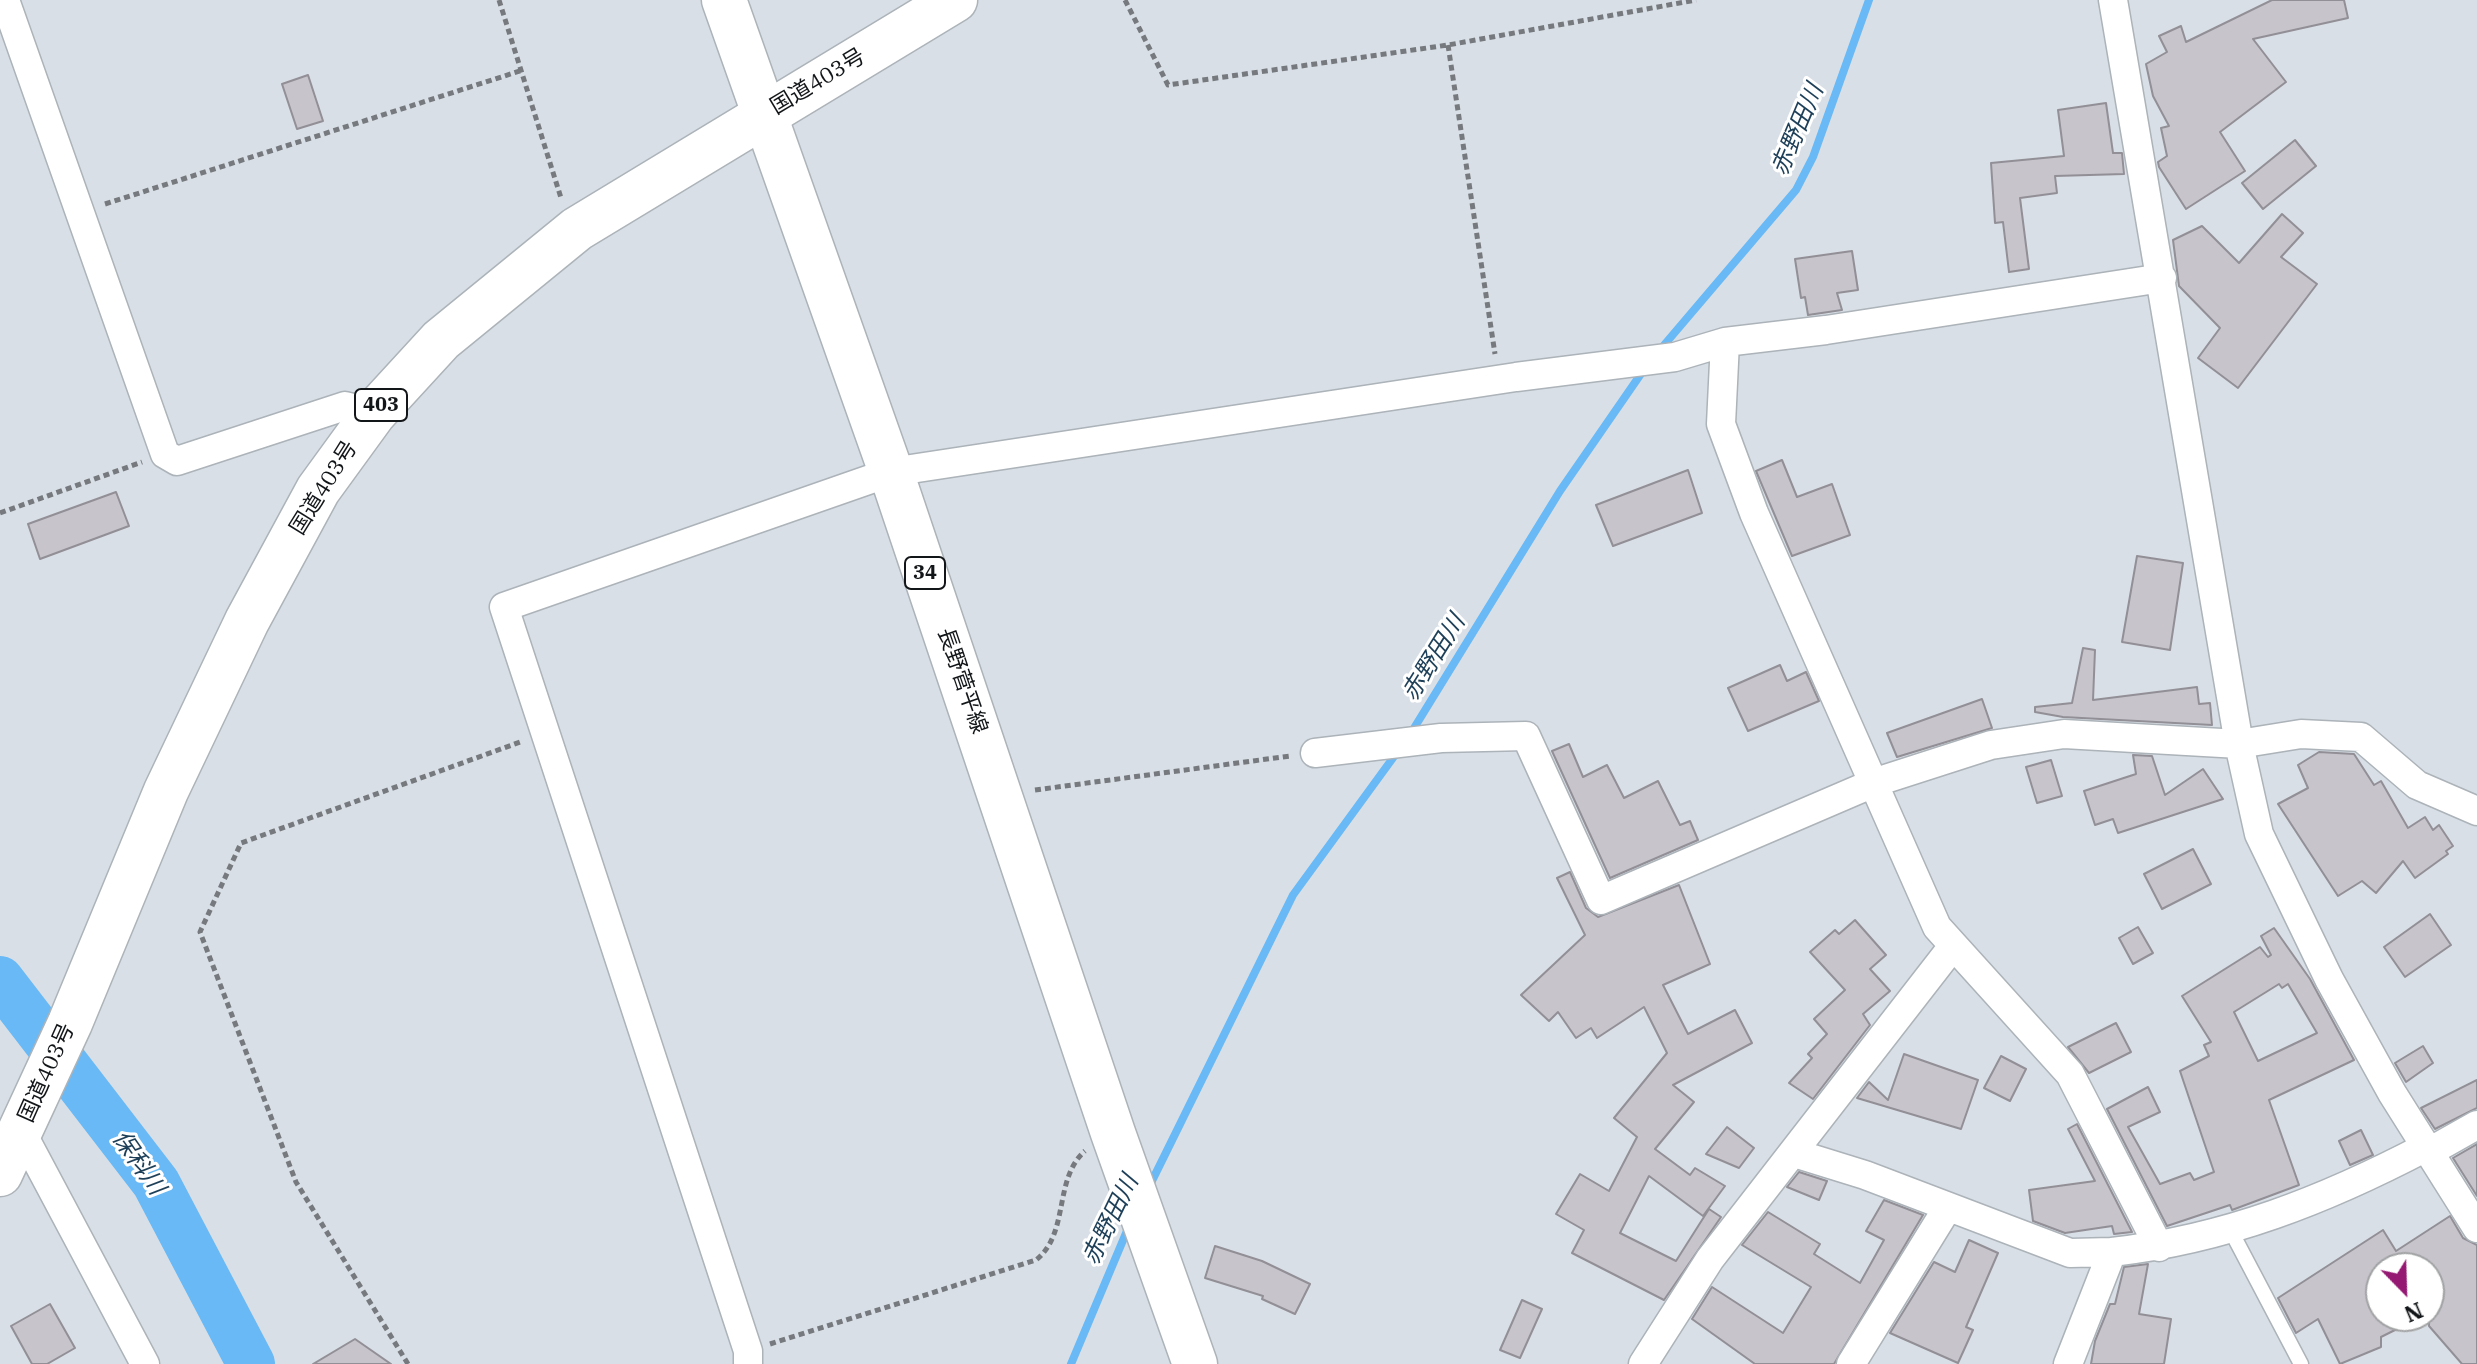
<!DOCTYPE html>
<html>
<head>
<meta charset="utf-8">
<style>
  body { margin:0 }
  #map { position:relative; width:2477px; height:1364px; overflow:hidden; background:#d9dfe6; font-family:"IBM Plex Serif",serif }
  canvas { display:block }
  .north { position:absolute; left:2365px; top:1252px; width:80px; height:80px; box-sizing:border-box; background:#fff; border:2px solid #a1a2a3; border-radius:50%; rotate:157deg; font-size:22px; font-weight:700; line-height:32px; text-align:center; color:#131618 }
  .north::after { content:''; display:block; margin:auto; width:28px; height:36px; background:#951973; clip-path:polygon(50% 0,100% 100%,50% 72%,0 100%) }
</style>
</head>
<body>
<div id="map">
<canvas width="2477" height="1364"></canvas>
<div class="north">N</div>
</div>
<script>
const ctx = document.querySelector('canvas').getContext('2d');
ctx.lineJoin = 'round';
function trace(path, color, width, dash) {
  ctx.strokeStyle = color;
  ctx.lineWidth = width;
  ctx.lineCap = dash ? 'butt' : 'round';
  ctx.setLineDash(dash || []);
  ctx.stroke(path);
}
function fill(path, color) {
  ctx.fillStyle = color;
  ctx.fill(path, 'evenodd');
}
function write(font, color, halo, rows, align = 'center') {
  ctx.font = font + ' "IBM Plex Serif","Noto Sans JP",serif';
  ctx.lineWidth = 6;
  ctx.setLineDash([]);
  ctx.textBaseline = 'middle';
  ctx.strokeStyle = halo;
  ctx.fillStyle = color;
  for (const [text, x, y, turn = 0] of rows) {
    ctx.save();
    ctx.translate(x, y);
    ctx.rotate((+turn || 0) * Math.PI / 180);
    ctx.textAlign = isNaN(turn) ? turn : align;
    if (halo) ctx.strokeText(text, 0, 0);
    ctx.fillText(text, 0, 0);
    ctx.restore();
  }
}
trace(new Path2D(`
  M 1659,351 L 1796,190 L 1813,157 L 1869,0
  M 1411,733 L 1560,491 L 1645,368
  M 1148,1189 L 1293,895 L 1398,751
  M 1071,1364 L 1129,1226`), '#68b9f5', 8);
trace(new Path2D(`
  M 0,980 L 156,1183 L 251,1364`), '#68b9f5', 48);
const building = new Path2D(`
  M 2272,0 L 2344,0 L 2348,18 L 2253,39 L 2286,82 L 2220,132 L 2245,171 L 2186,209 L 2159,167 L 2158,162 L 2167,156 L 2161,128 L 2169,126 L 2153,96 L 2146,64 L 2167,52 L 2159,36 L 2181,26 L 2186,42 Z
  M 308,75 L 323,121 L 297,129 L 282,84 Z
  M 2106,103 L 2113,153 L 2122,153 L 2124,174 L 2055,176 L 2057,193 L 2020,198 L 2029,269 L 2009,272 L 2003,222 L 1995,223 L 1991,163 L 2064,156 L 2058,110 Z
  M 2295,140 L 2316,166 L 2263,209 L 2242,183 Z
  M 2282,214 L 2303,233 L 2281,257 L 2317,284 L 2238,388 L 2198,358 L 2220,328 L 2179,286 L 2173,240 L 2202,226 L 2239,263 Z
  M 1852,251 L 1858,290 L 1837,293 L 1842,310 L 1808,315 L 1805,297 L 1801,298 L 1795,259 Z
  M 1782,460 L 1797,497 L 1832,484 L 1850,535 L 1792,556 L 1756,471 Z
  M 1688,470 L 1702,513 L 1613,546 L 1596,505 Z
  M 116,492 L 129,526 L 40,559 L 28,524 Z
  M 2137,556 L 2183,563 L 2170,650 L 2122,642 Z
  M 2083,648 L 2095,650 L 2093,700 L 2197,687 L 2199,704 L 2210,703 L 2212,725 L 2063,717 L 2035,712 L 2035,707 L 2072,703 Z
  M 1780,665 L 1787,681 L 1806,672 L 1819,701 L 1748,731 L 1728,688 Z
  M 1982,699 L 1992,728 L 1897,757 L 1887,733 Z
  M 1569,744 L 1583,777 L 1607,765 L 1624,798 L 1658,781 L 1680,825 L 1690,821 L 1698,840 L 1610,878 L 1552,751 Z
  M 2319,752 L 2354,754 L 2374,785 L 2381,781 L 2408,828 L 2425,817 L 2433,830 L 2439,825 L 2453,846 L 2446,851 L 2448,854 L 2415,878 L 2403,861 L 2376,893 L 2362,881 L 2338,896 L 2278,804 L 2308,788 L 2298,765 Z
  M 2133,755 L 2152,756 L 2165,795 L 2203,769 L 2223,799 L 2118,833 L 2113,819 L 2095,825 L 2084,791 L 2136,774 Z
  M 2051,760 L 2062,796 L 2037,803 L 2026,767 Z
  M 2193,849 L 2211,884 L 2162,909 L 2144,874 Z
  M 1570,872 L 1586,908 L 1598,917 L 1679,885 L 1710,964 L 1663,985 L 1688,1034 L 1735,1010 L 1752,1043 L 1673,1085 L 1694,1102 L 1655,1149 L 1690,1175 L 1695,1168 L 1725,1186 L 1703,1216 L 1649,1176 L 1620,1233 L 1676,1261 L 1709,1209 L 1721,1217 L 1664,1300 L 1572,1253 L 1584,1230 L 1556,1214 L 1580,1174 L 1609,1191 L 1637,1137 L 1614,1118 L 1667,1053 L 1644,1007 L 1597,1038 L 1591,1028 L 1576,1038 L 1558,1012 L 1549,1021 L 1521,995 L 1585,935 L 1557,878 Z
  M 2430,914 L 2451,945 L 2405,977 L 2384,947 Z
  M 1855,920 L 1886,955 L 1870,969 L 1890,991 L 1863,1014 L 1870,1025 L 1813,1099 L 1789,1083 L 1812,1058 L 1808,1054 L 1827,1034 L 1814,1019 L 1845,990 L 1810,952 L 1835,930 L 1839,934 Z
  M 2138,927 L 2153,953 L 2133,964 L 2119,938 Z
  M 2274,928 L 2310,979 L 2354,1060 L 2269,1100 L 2299,1185 L 2232,1210 L 2230,1205 L 2167,1226 L 2107,1109 L 2148,1087 L 2160,1112 L 2128,1127 L 2160,1184 L 2190,1173 L 2194,1180 L 2214,1172 L 2180,1071 L 2209,1056 L 2204,1045 L 2211,1042 L 2182,996 L 2260,947 L 2268,957 L 2271,955 L 2261,936 ZM 2279,984 L 2282,988 L 2288,984 L 2317,1033 L 2258,1061 L 2234,1012 Z
  M 2116,1023 L 2131,1052 L 2089,1073 L 2068,1047 Z
  M 2423,1046 L 2433,1063 L 2406,1082 L 2395,1063 Z
  M 1904,1054 L 1978,1080 L 1961,1129 L 1857,1098 L 1869,1082 L 1888,1100 Z
  M 2001,1056 L 2026,1069 L 2010,1101 L 1984,1088 Z
  M 2477,1080 L 2477,1108 L 2435,1129 L 2421,1108 Z
  M 2077,1124 L 2132,1232 L 2114,1234 L 2112,1226 L 2065,1233 L 2033,1221 L 2029,1190 L 2095,1181 L 2068,1129 Z
  M 1727,1127 L 1754,1148 L 1739,1168 L 1706,1154 Z
  M 2361,1130 L 2373,1155 L 2350,1165 L 2339,1141 Z
  M 2477,1144 L 2477,1196 L 2453,1158 Z
  M 1799,1172 L 1827,1181 L 1819,1200 L 1787,1187 Z
  M 1884,1200 L 1923,1215 L 1834,1364 L 1755,1364 L 1692,1319 L 1712,1287 L 1783,1333 L 1811,1287 L 1742,1245 L 1768,1212 L 1820,1244 L 1814,1254 L 1860,1283 L 1884,1240 L 1866,1231 Z
  M 2450,1216 L 2463,1238 L 2477,1245 L 2477,1364 L 2462,1364 L 2429,1326 L 2429,1268 L 2381,1268 L 2381,1316 L 2423,1316 L 2381,1337 L 2381,1347 L 2340,1364 L 2318,1319 L 2296,1333 L 2278,1298 L 2383,1230 L 2396,1251 Z
  M 1969,1240 L 1998,1253 L 1966,1327 L 1973,1330 L 1958,1363 L 1890,1333 L 1934,1262 L 1955,1272 Z
  M 1215,1246 L 1262,1261 L 1310,1284 L 1295,1314 L 1262,1299 L 1263,1296 L 1205,1278 Z
  M 2148,1264 L 2139,1314 L 2171,1319 L 2164,1364 L 2091,1364 L 2095,1341 L 2110,1304 L 2115,1304 L 2124,1267 Z
  M 1522,1300 L 1542,1309 L 1520,1358 L 1500,1350 Z
  M 50,1304 L 75,1348 L 47,1364 L 32,1364 L 11,1326 Z
  M 355,1339 L 391,1364 L 313,1364 Z`);
fill(building, '#c7c4cc');
trace(building, '#928f97', 2);
const service = new Path2D(`
  M 2231,1231 L 2301,1364`);
const minor = new Path2D(`
  M 5,0 L 165,454 L 177,461 L 345,406 L 374,413
  M 2113,0 L 2239,744 L 2259,834 L 2329,979 L 2392,1093 L 2477,1228
  M 1725,342 L 1721,424 L 1754,513 L 1937,927 L 2070,1074 L 2159,1247
  M 1315,753 L 1441,738 L 1526,736 L 1601,900 L 1876,782 L 1991,745 L 2064,734 L 2239,744 L 2301,734 L 2361,737 L 2417,785 L 2477,811
  M 21,1131 L 145,1364
  M 2429,1152 L 2477,1125
  M 1794,1153 L 1865,1175 L 2070,1253 L 2112,1252 L 2068,1364
  M 2112,1252 C 2226,1239 2325,1200 2426,1147
  M 748,1364 L 748,1351 L 504,607 L 891,472 L 1516,377 L 1675,357 L 1725,342 L 1826,330 L 2162,278
  M 1643,1364 L 1710,1259 L 1953,946
  M 1851,1364 L 1948,1207`);
const primary = new Path2D(`
  M 724,0 L 891,472 L 1113,1133 L 1195,1364`);
const trunk = new Path2D(`
  M 0,1174 L 70,1023 L 166,791 L 247,621 L 318,490 L 374,413 L 441,340 L 577,229 L 955,0`);
trace(service, '#acb3b9', 17);
trace(minor, '#acb3b9', 31);
trace(primary, '#acb3b9', 47);
trace(trunk, '#acb3b9', 47);
trace(new Path2D(`
  M 499,0 L 561,198
  M 1125,0 L 1168,85 L 1448,45 L 1696,0
  M 1448,45 L 1495,354
  M 105,204 L 523,70
  M 0,513 L 142,462
  M 1035,790 L 1290,756
  M 770,1344 L 1036,1260 C 1070,1233 1053,1179 1085,1151
  M 408,1364 L 296,1182 L 200,932 L 241,843 L 523,741`), '#767a7f', 5, [6, 4]);
trace(service, '#fff', 14);
trace(minor, '#fff', 28);
trace(primary, '#fff', 44);
trace(trunk, '#fff', 44);
for (const [x, y, w] of [
  [381,405,52],
  [925,573,40]
]) {
  const box = new Path2D();
  box.roundRect(x - w / 2, y - 16, w, 32, 6);
  ctx.fillStyle = '#fff';
  ctx.fill(box);
  trace(box, '#131618', 2);
}
write('bold 20px', '#131618', null, [
  ["403",381,405],
  ["34",925,573]
]);
write('22px', '#131618', '#fff', [
  ["国道403号",818,82,-31],
  ["国道403号",324,488,-58],
  ["長野菅平線",962,681,71],
  ["国道403号",47,1073,-66]
]);
write('italic 24px', '#1d3f58', '#fff', [
  ["赤野田川",1798,130,-67],
  ["赤野田川",1434,658,-58],
  ["保科川",138,1163,55],
  ["赤野田川",1111,1220,-64]
]);
</script>
</body>
</html>
